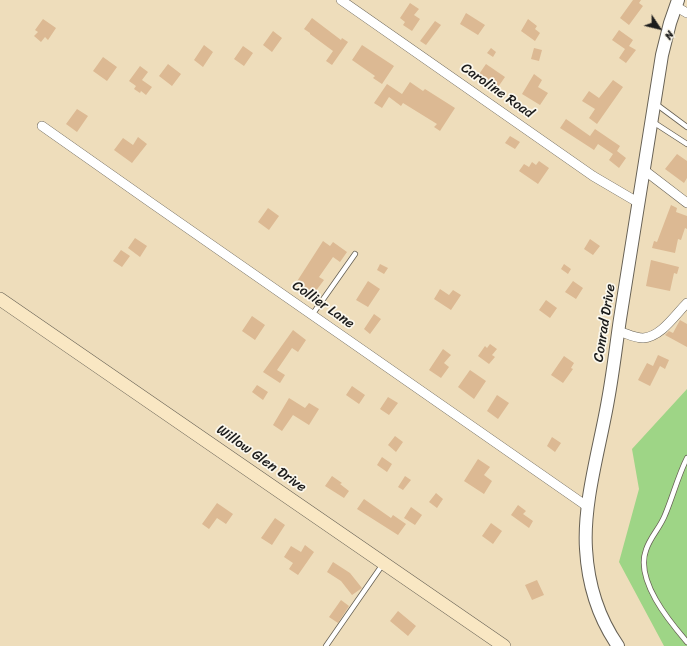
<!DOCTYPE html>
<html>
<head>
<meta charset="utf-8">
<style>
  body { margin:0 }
  #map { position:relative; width:687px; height:646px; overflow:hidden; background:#edb; font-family:Sriracha,sans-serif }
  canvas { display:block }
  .north { position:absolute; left:639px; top:8px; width:40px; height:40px; -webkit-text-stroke:3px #fbf7ec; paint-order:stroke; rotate:125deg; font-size:11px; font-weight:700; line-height:16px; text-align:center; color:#1c1c1c }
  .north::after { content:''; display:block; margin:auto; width:14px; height:18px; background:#1c1c1c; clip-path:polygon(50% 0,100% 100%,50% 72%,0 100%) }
</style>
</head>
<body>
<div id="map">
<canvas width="687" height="646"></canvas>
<div class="north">N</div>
</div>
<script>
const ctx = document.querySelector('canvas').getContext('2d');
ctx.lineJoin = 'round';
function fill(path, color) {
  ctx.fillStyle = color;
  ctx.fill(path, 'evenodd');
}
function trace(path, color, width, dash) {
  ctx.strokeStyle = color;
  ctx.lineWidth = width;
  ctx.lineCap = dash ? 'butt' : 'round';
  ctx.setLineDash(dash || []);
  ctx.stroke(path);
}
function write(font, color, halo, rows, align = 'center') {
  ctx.font = font + ' Sriracha,sans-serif';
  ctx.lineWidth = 3.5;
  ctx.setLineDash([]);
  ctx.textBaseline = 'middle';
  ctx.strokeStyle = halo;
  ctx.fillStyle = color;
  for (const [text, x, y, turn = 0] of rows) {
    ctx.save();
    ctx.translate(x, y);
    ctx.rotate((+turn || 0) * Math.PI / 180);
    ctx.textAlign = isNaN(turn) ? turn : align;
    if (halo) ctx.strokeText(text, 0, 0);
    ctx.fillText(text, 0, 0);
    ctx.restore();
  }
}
fill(new Path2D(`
  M 687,389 L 687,646 L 664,646 L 619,562 L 639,489 L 632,449 Z`), '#9ed586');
fill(new Path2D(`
  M 633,0 L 641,0 L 639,3 L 643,6 L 629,25 L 620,18 Z
  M 410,3 L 419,9 L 414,15 L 420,19 L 412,31 L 403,25 L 405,22 L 400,18 Z
  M 466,13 L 485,25 L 478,35 L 460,24 Z
  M 312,18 L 341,40 L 342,38 L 348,42 L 332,65 L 326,61 L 333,51 L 310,34 L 310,33 L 304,29 Z
  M 43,19 L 56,28 L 48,40 L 45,37 L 41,42 L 34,36 L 38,32 L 35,30 Z
  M 528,19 L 537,26 L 535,29 L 540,33 L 535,41 L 521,31 Z
  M 435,21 L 441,25 L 426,45 L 420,41 Z
  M 619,30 L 633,40 L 629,46 L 636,50 L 626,63 L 619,58 L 625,49 L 612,40 Z
  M 273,31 L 282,38 L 272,52 L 263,45 Z
  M 204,45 L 213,52 L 203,67 L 194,60 Z
  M 362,45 L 394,66 L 382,84 L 373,78 L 375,76 L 352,60 Z
  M 243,46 L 253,53 L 244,66 L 234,59 Z
  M 491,48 L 496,52 L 493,57 L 487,53 Z
  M 534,48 L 542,50 L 539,61 L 531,59 Z
  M 103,57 L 117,67 L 107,81 L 93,71 Z
  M 168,64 L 181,74 L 172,86 L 159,76 Z
  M 486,64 L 505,77 L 496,90 L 477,77 Z
  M 140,66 L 148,72 L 142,80 L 152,87 L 146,95 L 141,91 L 140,93 L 134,89 L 136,86 L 129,81 Z
  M 534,74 L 542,80 L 538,87 L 548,93 L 540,105 L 522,94 Z
  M 613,80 L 623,87 L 597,124 L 589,118 L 595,109 L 582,101 L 589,91 L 599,98 Z
  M 410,82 L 423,91 L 425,89 L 455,108 L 440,131 L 434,127 L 437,124 L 403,103 L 401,106 L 389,97 L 382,108 L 374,103 L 387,84 L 402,94 Z
  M 77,109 L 88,116 L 77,132 L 66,124 Z
  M 566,119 L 590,136 L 595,129 L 620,146 L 617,151 L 626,158 L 619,168 L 609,160 L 613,154 L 598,144 L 594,150 L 560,128 Z
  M 510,136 L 520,142 L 515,149 L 505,143 Z
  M 138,137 L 147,144 L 132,163 L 114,150 L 123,138 L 133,145 Z
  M 677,154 L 687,161 L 687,178 L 684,183 L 665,169 Z
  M 539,161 L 549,168 L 538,184 L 519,171 L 524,164 L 529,167 L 532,162 L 536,165 Z
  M 671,205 L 677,208 L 676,212 L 687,216 L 687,229 L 685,228 L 681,240 L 678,239 L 675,253 L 652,248 L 654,241 L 657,242 Z
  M 268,208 L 279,216 L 269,230 L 258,222 Z
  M 135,238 L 147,246 L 140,257 L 128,248 Z
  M 590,239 L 600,246 L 593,255 L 584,249 Z
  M 323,241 L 330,246 L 333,242 L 347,252 L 340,262 L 333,257 L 319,277 L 324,280 L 315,292 L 317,293 L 313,299 L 294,286 Z
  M 121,250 L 130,256 L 122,267 L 113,261 Z
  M 651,260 L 679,267 L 677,274 L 674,273 L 670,291 L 646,286 Z
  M 380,264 L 388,268 L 384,274 L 377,270 Z
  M 564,264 L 571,269 L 568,274 L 561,269 Z
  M 368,281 L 380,289 L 368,307 L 356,300 Z
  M 573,281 L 583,288 L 576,299 L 565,292 Z
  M 440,289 L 449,295 L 453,290 L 461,295 L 451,310 L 434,299 Z
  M 546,300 L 557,308 L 550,318 L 539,310 Z
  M 374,314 L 381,319 L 370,334 L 364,329 Z
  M 252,316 L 265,325 L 255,340 L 242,331 Z
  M 680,320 L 687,324 L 687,347 L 665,335 L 669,331 L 673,333 Z
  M 293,330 L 306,340 L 298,352 L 292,348 L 277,370 L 285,375 L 280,383 L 263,372 Z
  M 490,344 L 497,349 L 492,355 L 495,357 L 489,364 L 478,356 L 485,346 L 487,348 Z
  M 443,349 L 451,355 L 444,363 L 449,367 L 441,378 L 429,370 Z
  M 658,355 L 669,360 L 665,369 L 660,366 L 650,386 L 638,380 L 647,363 L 653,366 Z
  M 564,356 L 574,363 L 571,368 L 573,369 L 563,383 L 551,375 Z
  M 470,370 L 486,381 L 474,399 L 458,387 Z
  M 257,385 L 268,392 L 263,400 L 252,392 Z
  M 352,386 L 365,395 L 359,404 L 346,395 Z
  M 497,395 L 509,403 L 498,419 L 487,411 Z
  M 388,397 L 398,403 L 389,415 L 380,409 Z
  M 289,398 L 305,408 L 309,403 L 319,409 L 309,425 L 293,415 L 282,431 L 273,425 Z
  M 395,436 L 403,442 L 396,452 L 388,445 Z
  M 552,437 L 561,443 L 555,452 L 547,446 Z
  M 382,457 L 392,464 L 387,472 L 377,465 Z
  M 478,459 L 490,467 L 484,475 L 492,481 L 484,494 L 464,481 Z
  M 332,476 L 342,483 L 340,484 L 349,491 L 344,498 L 325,486 Z
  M 405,476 L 411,480 L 403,490 L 398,487 Z
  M 436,493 L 443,499 L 437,508 L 429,502 Z
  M 364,499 L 391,518 L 393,515 L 406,524 L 398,535 L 357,509 Z
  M 217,503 L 233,514 L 226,524 L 217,518 L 209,529 L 202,524 Z
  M 518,505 L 526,511 L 523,514 L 533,521 L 529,528 L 511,515 Z
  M 411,507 L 422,515 L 415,525 L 404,518 Z
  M 275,518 L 285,525 L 272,545 L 261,538 Z
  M 491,523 L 502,531 L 493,544 L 482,536 Z
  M 305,545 L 314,552 L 298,575 L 289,569 L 293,563 L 284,557 L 291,546 L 301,552 Z
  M 333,562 L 350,573 L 362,588 L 352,595 L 341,581 L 327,572 Z
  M 537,580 L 544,595 L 532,600 L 525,585 Z
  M 341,600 L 349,606 L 338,623 L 329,617 Z
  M 398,611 L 416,626 L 408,636 L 390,621 Z`), '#dcb993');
const service = new Path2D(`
  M 656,104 L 687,127
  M 653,122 L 687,144
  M 312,315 L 355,254
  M 687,458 C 678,476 673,496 665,515 C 660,528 650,537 646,550 C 635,580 669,621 687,642
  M 326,646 L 383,564`);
const minor = new Path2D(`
  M 341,0 L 593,176 L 639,203
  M 675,6 L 687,13
  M 42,126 L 150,202 L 588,507
  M 644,170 L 687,203
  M 618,331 C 626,333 634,338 643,338 C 661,337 675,315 687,303`);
const tertiary = new Path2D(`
  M 618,646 C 598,617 588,584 586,549 C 583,502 600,447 608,400 C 613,373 616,346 620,319 C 634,231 648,143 662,55 L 670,23 L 678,0`);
const secondary = new Path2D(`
  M 0,299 L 504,646`);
trace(service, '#666054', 6);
trace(minor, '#666054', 10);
trace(tertiary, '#666054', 14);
trace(secondary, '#666054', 14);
trace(service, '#fff', 4.5);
trace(minor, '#fff', 9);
trace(tertiary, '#fff', 12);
trace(secondary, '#f9e7c3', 13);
write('14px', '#1c1c1c', '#fbf7ec', [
  ["Caroline Road",497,91,35],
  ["Collier Lane",323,305,35],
  ["Conrad Drive",605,323,-81],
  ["Willow Glen Drive",261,459,35]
]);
</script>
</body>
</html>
